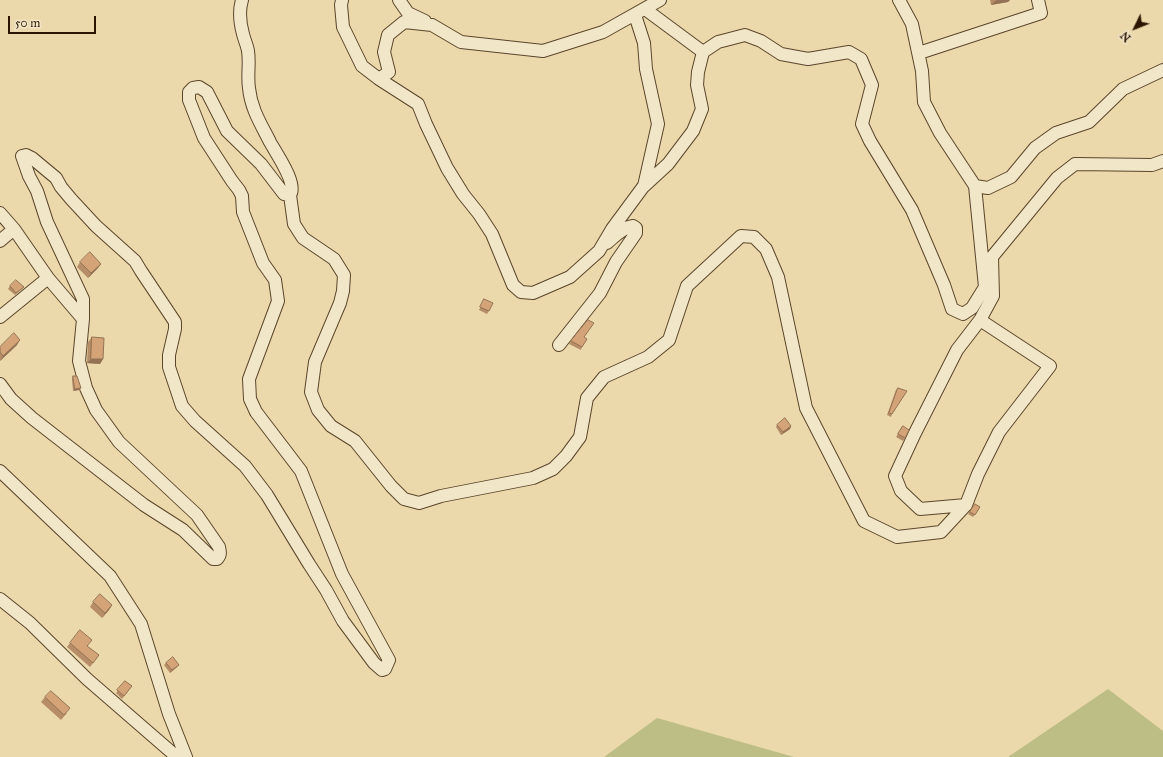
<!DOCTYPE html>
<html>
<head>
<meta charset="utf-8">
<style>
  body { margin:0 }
  #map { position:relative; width:1163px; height:757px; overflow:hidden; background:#ebd9ab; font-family:"IM FELL Great Primer",serif }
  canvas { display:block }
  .north { position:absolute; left:1115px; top:8px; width:40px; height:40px; -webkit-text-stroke:3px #f2e6c8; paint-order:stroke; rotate:227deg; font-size:11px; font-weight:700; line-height:16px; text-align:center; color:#2b1500 }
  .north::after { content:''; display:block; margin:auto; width:14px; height:18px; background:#2b1500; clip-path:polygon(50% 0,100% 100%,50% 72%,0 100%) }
  .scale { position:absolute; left:8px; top:16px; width:88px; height:18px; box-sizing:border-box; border:2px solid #2b1500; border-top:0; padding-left:5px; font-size:12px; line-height:14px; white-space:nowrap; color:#2b1500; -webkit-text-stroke:3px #f2e6c8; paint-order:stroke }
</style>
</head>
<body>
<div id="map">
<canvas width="1163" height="757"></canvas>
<div class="north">N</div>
<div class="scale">50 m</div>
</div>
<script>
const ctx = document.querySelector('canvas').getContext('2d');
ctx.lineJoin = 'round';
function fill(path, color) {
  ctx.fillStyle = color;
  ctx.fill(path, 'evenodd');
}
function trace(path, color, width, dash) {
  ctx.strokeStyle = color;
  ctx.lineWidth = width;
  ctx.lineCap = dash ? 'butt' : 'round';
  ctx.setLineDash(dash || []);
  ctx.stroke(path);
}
fill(new Path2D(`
  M 1108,689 L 1163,731 L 1163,757 L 1008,757 Z
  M 657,718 L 794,757 L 604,757 Z`), '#bdbe85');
const minor = new Path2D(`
  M 342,0 L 341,5 L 343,27 L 362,66 L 379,79 L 389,72 L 384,52 L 388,35 L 404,22 L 432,25 L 461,42 L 543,51 L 603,32 L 660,0
  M 399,0 L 408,13 L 425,21
  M 645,9 L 703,52
  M 635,15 L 644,43 L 646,69 L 658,124 L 644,186
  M 919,53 L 1041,13 L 1038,0
  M 379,79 L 418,104 L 426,124 L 447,168 L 463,194 L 479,214 L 492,234 L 513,285 L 521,292 L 533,293 L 570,277 L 599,251 L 612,229 L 643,187 L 668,164 L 693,131 L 702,109 L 697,85 L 698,72 L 703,52 L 718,42 L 745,35 L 761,41 L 781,54 L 808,59 L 849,52 L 861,59 L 872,85 L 862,124 L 870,141 L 912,210 L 944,285 L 952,309 L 963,314 L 972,308 L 985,287 L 975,186 L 940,133 L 924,102 L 922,71 L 912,24 L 899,0
  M 975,186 L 988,188 L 1011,177 L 1035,148 L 1056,133 L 1089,122 L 1123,89 L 1163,70
  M 290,195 L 294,224 L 303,238 L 334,259 L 344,275 L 343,291 L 340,303 L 315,362 L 311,392 L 318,410 L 331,426 L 355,441 L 391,486 L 404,499 L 419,503 L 441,496 L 533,478 L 553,469 L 566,456 L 580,437 L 587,398 L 604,377 L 648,357 L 669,340 L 687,286 L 741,236 L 754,237 L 766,249 L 778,277 L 806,408 L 864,521 L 897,537 L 941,532 L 966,505
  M 0,213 L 14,229 L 48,278 L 83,319
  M 0,241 L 14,229
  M 0,317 L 48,278
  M 980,320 L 1050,366 L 999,432 L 978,474 L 966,505 L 920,509 L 901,491 L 895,476 L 915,433 L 957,350 L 980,320 L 993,296 L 992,257 L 1057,178 L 1075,164 L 1152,165 L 1163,161
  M 559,345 L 600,293 L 616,262 L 636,233 L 636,228 L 633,226 C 623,227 614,237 607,243
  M 0,384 L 11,399 L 32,418 L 144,505 L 183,530 L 213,559 L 217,559 C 221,555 220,552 219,547 L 197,515 L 119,442 L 96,410 L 86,388 L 79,361 L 83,319 L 83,299 L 47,222 L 37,191 L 29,176 L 22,156 L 26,155 L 32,158 L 56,178 L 61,187 L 71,199 L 96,226 L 135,261 L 141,271 L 175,322 L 175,329 L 169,355 L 169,367 L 182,406 L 195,421 L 245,466 L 267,495 L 309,564 L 326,590 L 343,621 L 374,663 L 382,670 L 385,669 L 389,660 L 342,574 L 301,471 L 256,412 L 250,399 L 249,379 L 278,301 L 275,280 L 263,263 L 243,212 L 242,196 L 239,190 L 232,181 L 204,138 L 189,100 L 189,92 L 193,88 L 199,87 L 207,92 L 227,131 L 261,164 L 284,194 L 290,195 C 298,184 276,153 270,142 C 261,124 251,109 249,88 C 247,76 250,63 248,51 C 247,45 244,39 243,34 C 240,23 239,10 242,0
  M 0,471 L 110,576 L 141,624 L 169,714 L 186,757
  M 0,599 L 30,623 L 87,679 L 177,757`);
trace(minor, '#5b462b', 14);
trace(minor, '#f2e6c8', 12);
fill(new Path2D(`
  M 990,0 L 1010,0 L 1008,2 L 991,5 Z
  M 80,262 L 101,264 L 98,268 L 88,278 L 77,267 Z
  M 10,286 L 24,287 L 22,289 L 15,295 L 8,289 Z
  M 484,299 L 489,311 L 487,314 L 479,310 Z
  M 588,320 L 582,347 L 581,350 L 569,344 Z
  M 92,337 L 103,359 L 100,364 L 87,363 L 88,342 Z
  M 17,345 L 0,361 L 0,347 Z
  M 73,376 L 81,388 L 79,390 L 73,391 L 72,379 Z
  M 898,388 L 892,414 L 891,417 L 887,415 L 896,390 Z
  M 777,425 L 791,426 L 790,429 L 781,435 L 776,427 Z
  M 903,426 L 905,438 L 903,441 L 896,437 Z
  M 975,504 L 980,507 L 973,517 L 968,514 Z
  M 93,602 L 112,605 L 109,610 L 102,618 L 90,607 Z
  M 70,643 L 87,646 L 99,655 L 90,667 L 67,647 Z
  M 166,663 L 177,667 L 170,673 L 164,665 Z
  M 125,681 L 132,686 L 122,699 L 116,693 Z
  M 45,697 L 67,713 L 61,720 L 41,702 Z`), '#b68d67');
fill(new Path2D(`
  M 997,0 L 1010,0 L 1008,2 L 991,5 L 995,1 Z
  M 101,264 L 98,268 L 88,278 L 91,273 Z
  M 20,340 L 17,345 L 0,361 L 3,356 Z
  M 91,359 L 103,359 L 100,364 L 87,363 Z
  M 81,388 L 79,390 L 73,391 L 75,389 Z
  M 791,426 L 790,429 L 781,435 L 783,432 Z
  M 112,605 L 109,610 L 102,618 L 105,613 Z
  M 179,665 L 177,667 L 170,673 L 172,670 Z`), '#947354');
const building = new Path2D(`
  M 90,252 L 101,264 L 91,273 L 80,262 Z
  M 16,280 L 24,287 L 16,293 L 10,286 Z
  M 484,299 L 493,303 L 489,311 L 480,307 Z
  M 588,320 L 594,323 L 584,337 L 587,339 L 582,347 L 571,341 Z
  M 14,333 L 20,340 L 3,356 L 0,352 L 0,347 Z
  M 92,337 L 104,338 L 103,359 L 91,359 Z
  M 73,376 L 77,376 L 81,388 L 75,389 Z
  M 898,388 L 907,391 L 892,414 L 889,413 Z
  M 785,418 L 791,426 L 783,432 L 777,425 Z
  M 903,426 L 909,430 L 905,438 L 898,434 Z
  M 975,504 L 980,507 L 975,515 L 970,512 Z
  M 100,594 L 112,605 L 105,613 L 93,602 Z
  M 80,630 L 92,640 L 87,646 L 99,655 L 93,663 L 70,643 Z
  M 173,657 L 179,665 L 172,670 L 166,663 Z
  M 125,681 L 132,686 L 124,696 L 117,690 Z
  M 51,691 L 70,708 L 64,715 L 45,697 Z`);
fill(building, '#d4a478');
trace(building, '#947354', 1);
</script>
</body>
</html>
